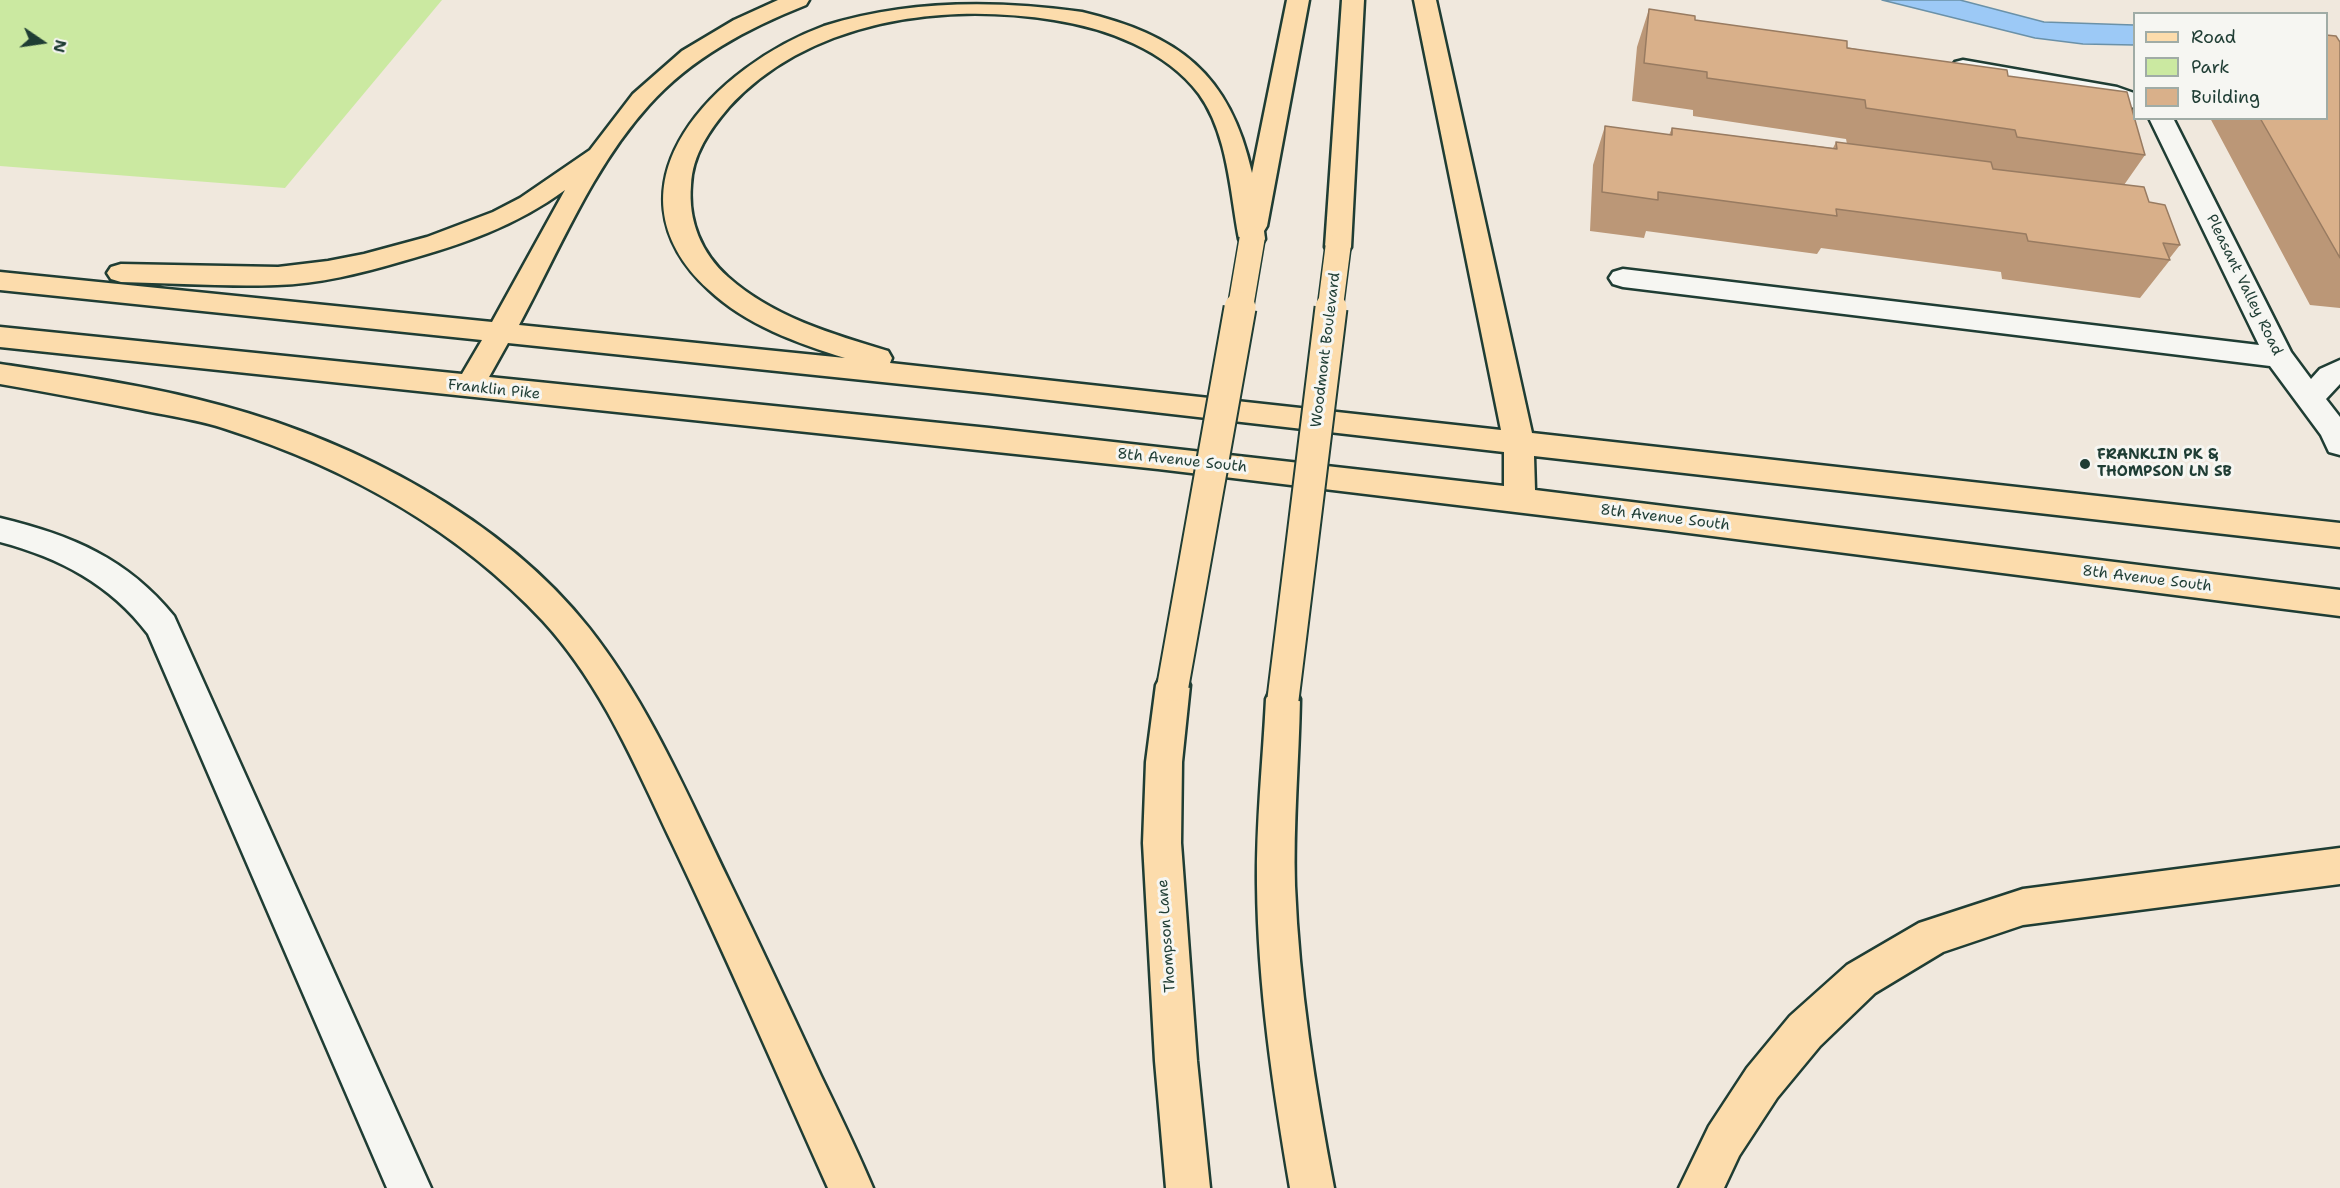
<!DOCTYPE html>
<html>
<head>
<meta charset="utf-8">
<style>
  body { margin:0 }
  #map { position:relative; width:2340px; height:1188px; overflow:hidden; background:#f0e8dd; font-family:"Shantell Sans",sans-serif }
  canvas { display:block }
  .legend { position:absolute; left:2133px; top:12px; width:195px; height:108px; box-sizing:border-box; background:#f6f6f2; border:2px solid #a0aca6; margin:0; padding:8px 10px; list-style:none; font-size:18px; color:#1f3d34 }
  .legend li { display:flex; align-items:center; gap:12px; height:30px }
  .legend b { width:30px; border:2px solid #a0aca6 }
  .north { position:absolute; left:12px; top:12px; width:60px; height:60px; -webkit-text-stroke:4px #f6f6f2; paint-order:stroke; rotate:103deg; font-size:16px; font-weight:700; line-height:24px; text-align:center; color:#1f3d34 }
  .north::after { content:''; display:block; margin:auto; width:21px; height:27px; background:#1f3d34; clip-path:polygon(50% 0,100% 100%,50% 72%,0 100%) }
</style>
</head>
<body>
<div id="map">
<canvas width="2340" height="1188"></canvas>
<ul class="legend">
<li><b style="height:8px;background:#fcdcac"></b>Road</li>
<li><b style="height:16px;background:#cbe9a1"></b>Park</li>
<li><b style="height:16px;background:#d9b08a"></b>Building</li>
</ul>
<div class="north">N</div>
</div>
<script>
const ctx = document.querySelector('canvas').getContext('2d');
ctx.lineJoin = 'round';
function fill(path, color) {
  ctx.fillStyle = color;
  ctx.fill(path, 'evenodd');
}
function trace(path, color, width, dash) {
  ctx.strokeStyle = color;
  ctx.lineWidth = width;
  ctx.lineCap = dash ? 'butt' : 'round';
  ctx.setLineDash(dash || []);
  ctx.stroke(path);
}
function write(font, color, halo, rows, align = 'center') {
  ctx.font = font + ' "Shantell Sans",sans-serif';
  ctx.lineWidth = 6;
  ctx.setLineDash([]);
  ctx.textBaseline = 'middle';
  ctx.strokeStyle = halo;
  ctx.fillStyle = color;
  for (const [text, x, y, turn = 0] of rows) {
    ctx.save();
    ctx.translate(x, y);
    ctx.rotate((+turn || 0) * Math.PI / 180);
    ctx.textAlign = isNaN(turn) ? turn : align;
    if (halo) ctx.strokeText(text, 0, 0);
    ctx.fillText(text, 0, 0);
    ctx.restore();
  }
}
fill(new Path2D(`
  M 0,0 L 442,0 L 285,188 L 0,166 Z`), '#cbe9a1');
const water = new Path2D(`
  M 1882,0 L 1960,0 L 2044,22 L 2134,25 L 2134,45 L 2083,44 L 2035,38 Z`);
fill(water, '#9cc9f6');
trace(water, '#6a91a8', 1.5);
const minor = new Path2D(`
  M 1963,60 L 2117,87 L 2134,93 L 2134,108 L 2104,98 L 1955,72 L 1951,67 L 1955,62 Z
  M 2149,118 L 2173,118 L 2291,352 L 2311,379 L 2320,369 L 2340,360 L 2340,384 L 2326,399 L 2340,417 L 2340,455 L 2329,452 L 2321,435 L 2270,366 L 1623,287 L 1613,284 L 1609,278 L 1613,272 L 1623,269 L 2259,345 Z
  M 0,518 C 71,535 127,558 174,616 L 431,1188 L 387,1188 L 148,634 C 110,584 60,558 0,542 Z`);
const major = new Path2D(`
  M 778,0 L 809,0 L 806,5 C 748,28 691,58 649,105 C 592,168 559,251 519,325 L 845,358 C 797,343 746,325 709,290 C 595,185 718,65 824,26 C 906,0 997,0 1082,12 C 1178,35 1230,73 1252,173 L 1287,0 L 1309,0 L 1267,226 L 1264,231 L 1265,239 L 1261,245 L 1252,248 L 1243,245 L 1239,239 C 1230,192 1228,134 1199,94 C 1166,50 1106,28 1054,20 C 942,2 809,20 729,107 C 710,129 692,155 691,185 C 688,221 701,253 728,277 C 773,317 832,334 888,351 L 892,358 L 890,363 L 1501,430 L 1414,0 L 1436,0 L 1532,433 L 2340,523 L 2340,547 L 1534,456 L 1535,490 L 2340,590 L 2340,616 L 1665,530 L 1158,469 L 0,347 L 0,327 L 462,374 L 482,340 L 0,290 L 0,272 L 492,322 L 565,190 C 516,226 461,245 403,261 C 362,273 319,284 277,285 C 225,287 173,283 121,282 L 111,279 L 107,273 L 111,267 L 121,264 L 278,267 L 328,261 L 364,254 L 427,237 L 493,212 L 520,198 L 590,150 L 633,94 L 682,51 L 734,20 ZM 508,343 L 988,393 L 1504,452 L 1504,486 L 989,428 L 489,377 Z
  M 1342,0 L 1364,0 L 1351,247 L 1347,253 L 1338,256 L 1329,253 L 1325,247 Z
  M 0,364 C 73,375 151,386 223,406 C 356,442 502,518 589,628 C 649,704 688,796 730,883 C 761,947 791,1011 821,1076 C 839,1113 857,1150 873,1188 L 828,1188 C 776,1072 726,956 671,841 C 635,765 601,684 543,621 C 457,529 345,467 226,429 C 199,420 170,416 141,410 C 94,401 47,392 0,384 Z
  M 1173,670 L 1185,675 L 1190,685 L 1182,762 L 1181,843 L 1197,1061 L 1210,1188 L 1166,1188 L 1155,1061 L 1143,843 L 1146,762 L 1156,685 L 1161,675 Z
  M 1283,684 L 1295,688 L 1300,699 C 1299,761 1293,823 1295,886 C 1299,987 1315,1088 1334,1188 L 1290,1188 C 1273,1088 1258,987 1257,885 C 1256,823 1263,761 1266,699 L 1271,688 Z
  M 2340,848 L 2340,884 L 2023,925 L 1943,952 L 1875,993 L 1820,1046 L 1777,1098 L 1739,1156 L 1724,1188 L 1679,1188 L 1709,1126 L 1747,1068 L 1790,1016 L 1847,965 L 1919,923 L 2023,889 Z`);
trace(minor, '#1f3d34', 5);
trace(major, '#1f3d34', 5);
fill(minor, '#f6f6f2');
fill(major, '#fcdcac');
const majorBridgeFar1 = new Path2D(`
  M 1240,310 L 1252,239
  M 1330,310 L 1338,247`);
const majorBridge = new Path2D(`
  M 1173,685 L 1240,308
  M 1283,699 L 1331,308`);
trace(majorBridgeFar1, '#1f3d34', 28, []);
trace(majorBridge, '#1f3d34', 35, []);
trace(majorBridgeFar1, '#fcdcac', 25);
trace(majorBridge, '#fcdcac', 31);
fill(new Path2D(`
  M 1649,9 L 1695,20 L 2008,76 L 2145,155 L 2124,185 L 2149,202 L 2180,245 L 2169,259 L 2170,260 L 2140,298 L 2002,279 L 2001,272 L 1821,248 L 1817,254 L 1646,231 L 1644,238 L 1590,231 L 1593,165 L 1605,126 L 1669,135 L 1672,128 L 1833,148 L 1836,142 L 1847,144 L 1846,139 L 1693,116 L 1693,110 L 1632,101 L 1637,47 Z
  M 2340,42 L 2340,308 L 2310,305 L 2210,118 L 2326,118 Z`), '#bb9777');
const building = new Path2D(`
  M 1649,9 L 1695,16 L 1695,20 L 1847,41 L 1847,48 L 2007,70 L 2008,76 L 2127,92 L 2145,155 L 2017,137 L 2015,130 L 1866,108 L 1865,100 L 1707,78 L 1707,72 L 1644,63 Z
  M 2326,35 L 2336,36 L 2340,42 L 2340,258 L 2260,118 L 2326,118 Z
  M 1605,126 L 1672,135 L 1672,128 L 1837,149 L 1836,142 L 1991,162 L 1993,169 L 2144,187 L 2149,202 L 2165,205 L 2180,245 L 2163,243 L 2170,260 L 2028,241 L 2026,234 L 1836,209 L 1837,216 L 1658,192 L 1658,200 L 1602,192 Z`);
fill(building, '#d9b08a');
trace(building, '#987b61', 1.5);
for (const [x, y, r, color] of [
  [2085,464,6,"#1f3d34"]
]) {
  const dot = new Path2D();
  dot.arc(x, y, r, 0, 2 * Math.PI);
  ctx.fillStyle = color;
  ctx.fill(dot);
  trace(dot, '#f6f6f2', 2);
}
write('15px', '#1f3d34', '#f6f6f2', [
  ["Pleasant Valley Road",2244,285,64],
  ["Woodmont Boulevard",1326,350,-83],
  ["Franklin Pike",494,390,6],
  ["8th Avenue South",1182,461,6],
  ["8th Avenue South",1665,518,7],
  ["8th Avenue South",2147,579,7],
  ["Thompson Lane",1167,936,-94]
]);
write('bold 15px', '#1f3d34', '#f6f6f2', [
  ["FRANKLIN PK &",2097,455],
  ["THOMPSON LN SB",2097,472]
], 'left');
</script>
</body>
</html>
